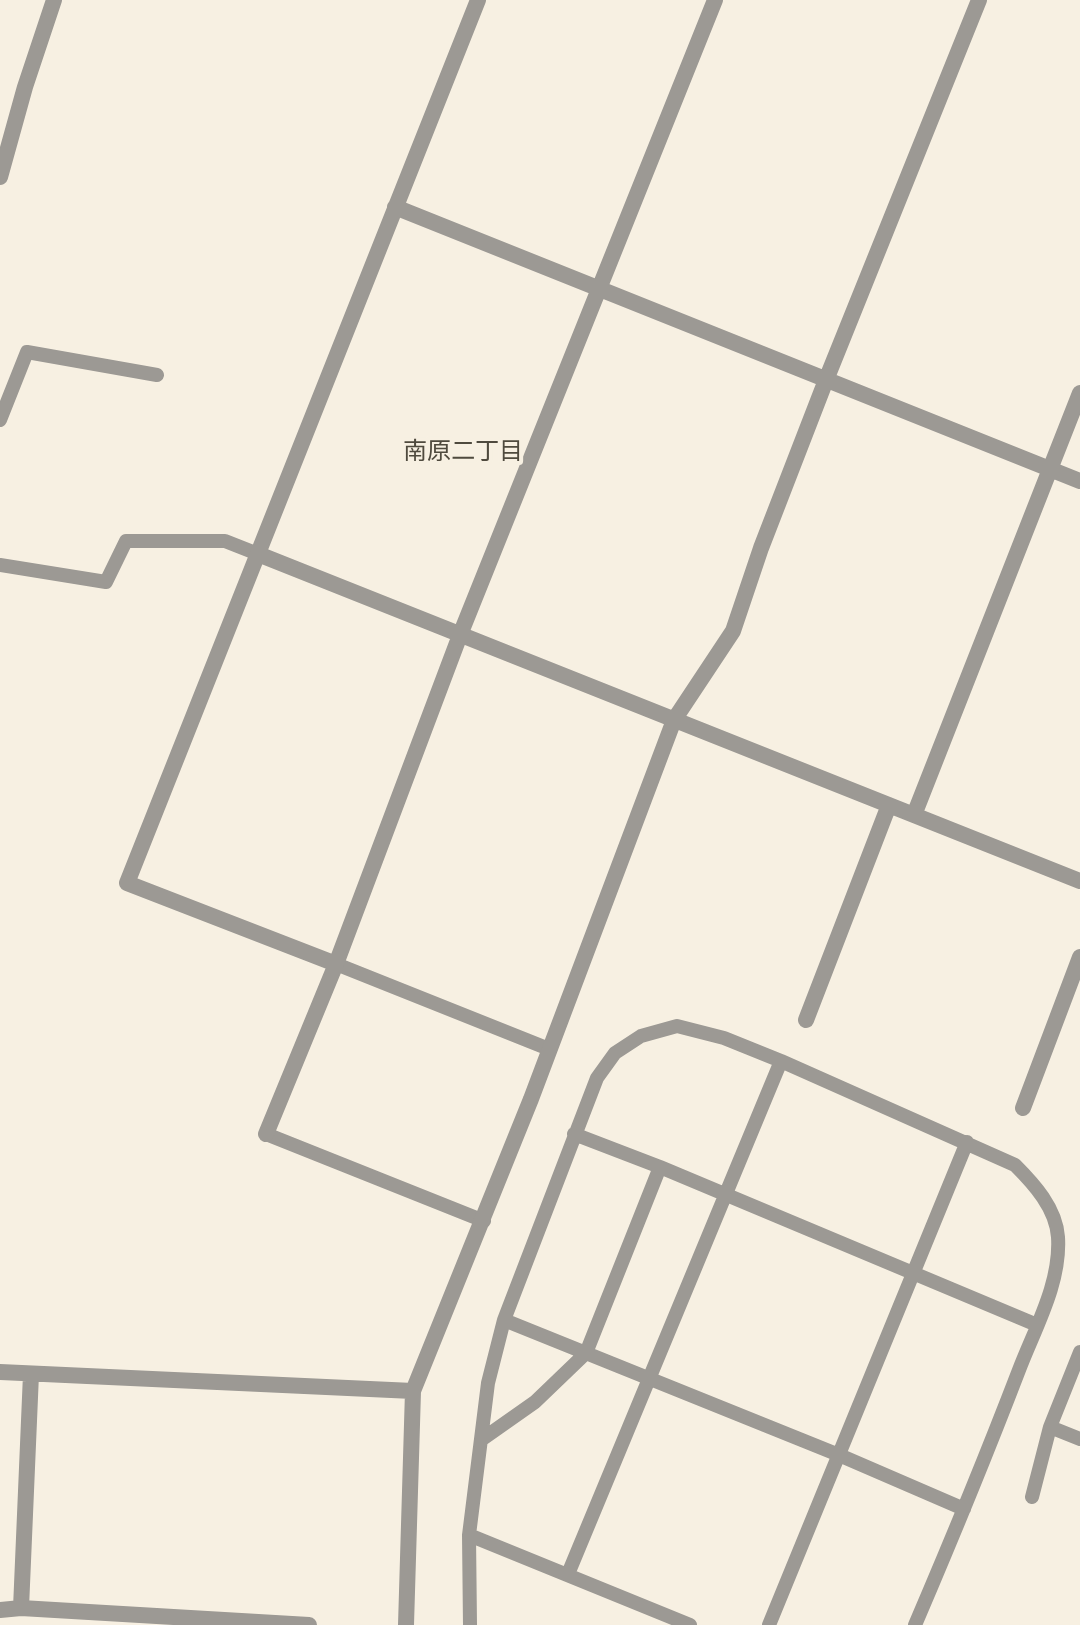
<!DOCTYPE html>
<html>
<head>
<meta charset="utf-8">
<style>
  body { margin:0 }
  canvas { display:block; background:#f7f0e2 }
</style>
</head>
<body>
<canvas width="1080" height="1625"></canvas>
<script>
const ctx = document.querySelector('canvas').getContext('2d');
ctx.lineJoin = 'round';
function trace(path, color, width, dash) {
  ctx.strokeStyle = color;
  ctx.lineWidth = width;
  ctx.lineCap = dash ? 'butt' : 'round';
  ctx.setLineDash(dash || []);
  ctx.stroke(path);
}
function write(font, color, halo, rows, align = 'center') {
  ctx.font = font + ' Lora,"Noto Sans JP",serif';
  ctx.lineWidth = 8;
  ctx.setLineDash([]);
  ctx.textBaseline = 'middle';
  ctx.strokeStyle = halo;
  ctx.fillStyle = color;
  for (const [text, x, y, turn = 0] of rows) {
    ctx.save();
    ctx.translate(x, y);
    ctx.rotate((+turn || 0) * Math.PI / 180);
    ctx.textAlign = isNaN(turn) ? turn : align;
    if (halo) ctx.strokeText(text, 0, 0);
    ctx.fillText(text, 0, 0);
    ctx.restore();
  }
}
trace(new Path2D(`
  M 0,420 L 27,352 L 157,375
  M 0,565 L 106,582 L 126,541 L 225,541 L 258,554
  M 336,964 L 549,1049
  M 266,1134 L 484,1221
  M 574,1134 L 660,1167 L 1037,1325
  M 504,1320 L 839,1455 L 964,1509
  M 1050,1427 L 1080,1439
  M 481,1440 L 535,1402 L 586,1353 L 660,1167
  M 1032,1497 L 1050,1427 L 1080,1352
  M 469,1535 L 690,1625
  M 568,1574 L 781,1061
  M 470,1625 L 469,1535 L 488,1383 L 504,1320 L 597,1078 L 615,1053 L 641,1036 L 677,1026 L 724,1038 L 781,1061 L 1015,1165 C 1034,1184 1056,1208 1058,1237 C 1061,1283 1035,1328 1019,1370 C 986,1456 951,1541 915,1625
  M 769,1625 L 967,1142`), '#9c9994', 14);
trace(new Path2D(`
  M 395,207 L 1080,481
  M 258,554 L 1080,881
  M 914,815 L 1080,393
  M 336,964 L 127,883 L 478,0
  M 806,1020 L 889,805
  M 1023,1108 L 1080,957
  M 266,1134 L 336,964 L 460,635 L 715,0
  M 0,1372 L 413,1391
  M 21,1608 L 31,1374
  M 0,1610 L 21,1608 L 309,1625
  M 406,1625 L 413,1391 L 531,1099 L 674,720 L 733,631 L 761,548 L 826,380 L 979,0`), '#9c9994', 16);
trace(new Path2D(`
  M 0,177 L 25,87 L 54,0`), '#9c9994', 16);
write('24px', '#4f4a3e', '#f7f0e2', [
  ["南原二丁目",463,452]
]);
</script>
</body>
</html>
